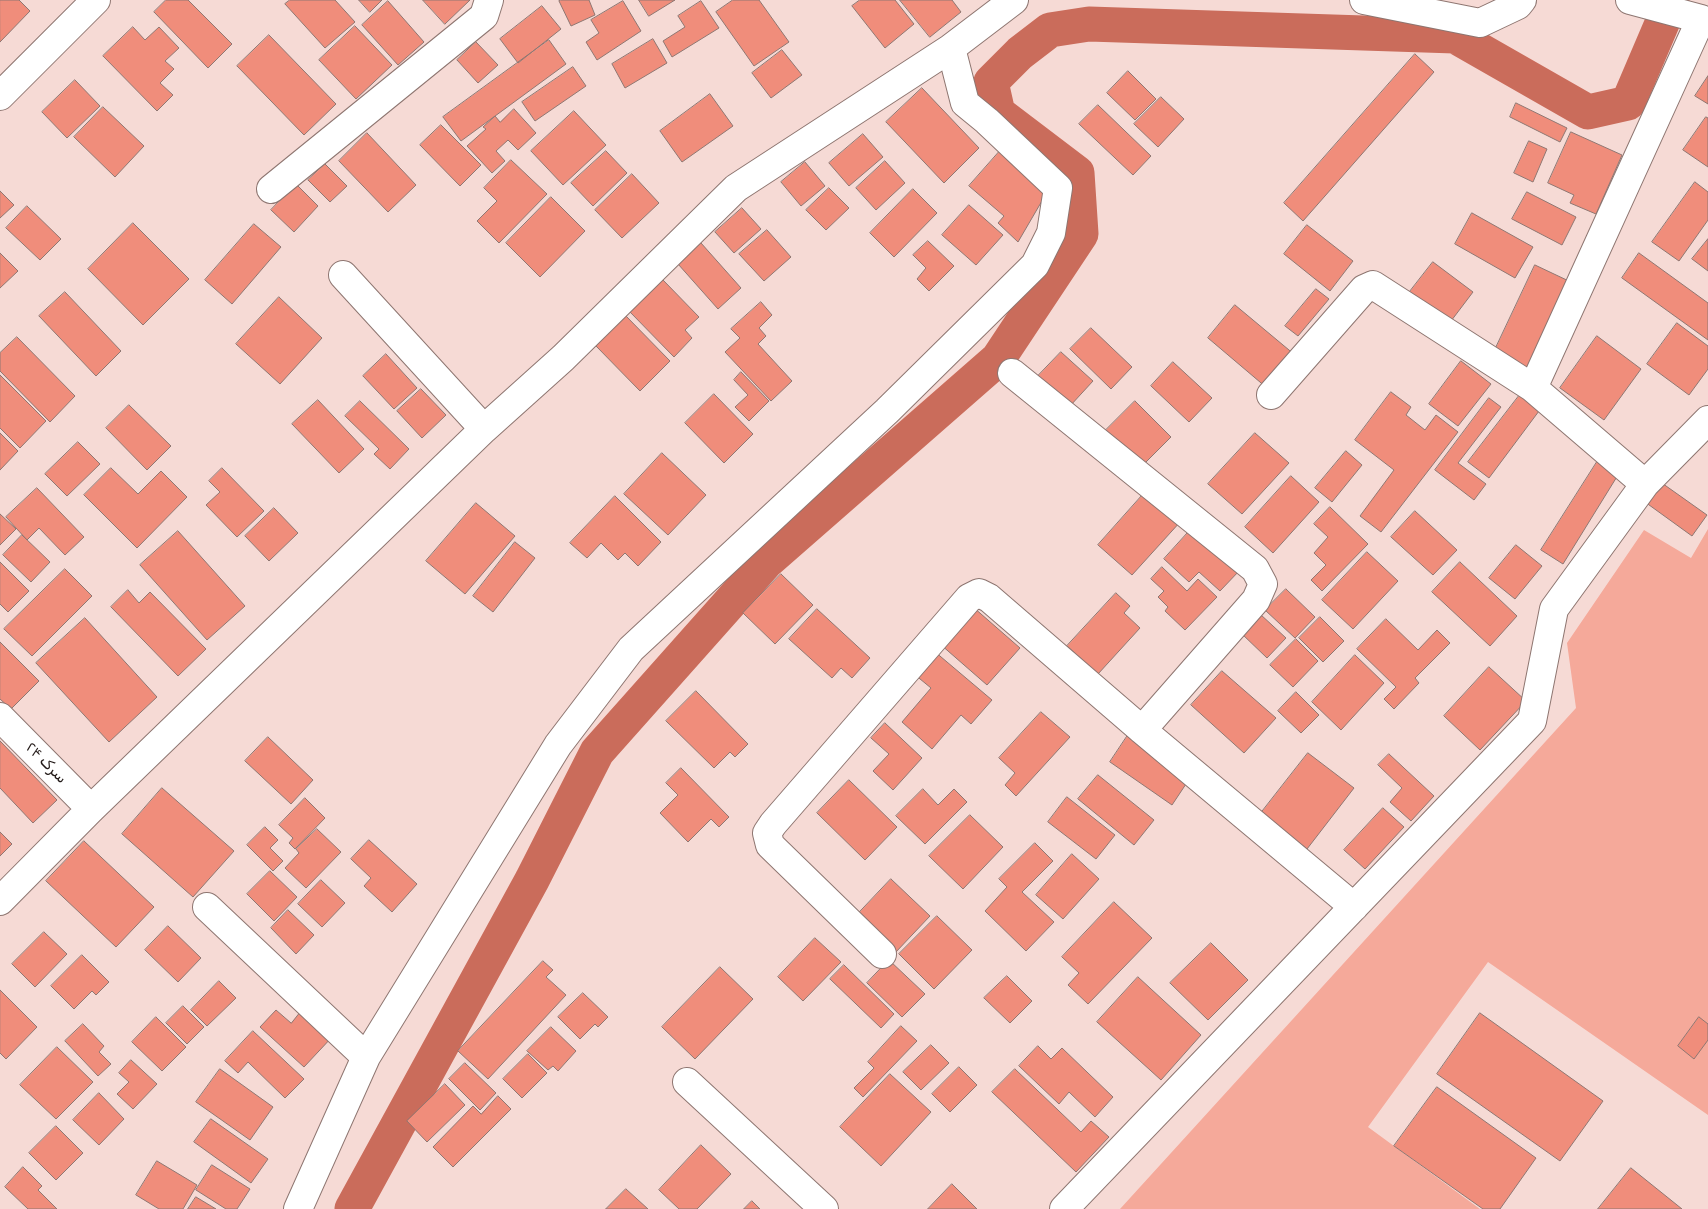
<!DOCTYPE html>
<html>
<head>
<meta charset="utf-8">
<style>
  body { margin:0 }
  canvas { display:block; background:#f6dad5 }
</style>
</head>
<body>
<canvas width="1708" height="1209"></canvas>
<script>
const ctx = document.querySelector('canvas').getContext('2d');
ctx.lineJoin = 'round';
function fill(path, color) {
  ctx.fillStyle = color;
  ctx.fill(path, 'evenodd');
}
function trace(path, color, width, dash) {
  ctx.strokeStyle = color;
  ctx.lineWidth = width;
  ctx.lineCap = dash ? 'butt' : 'round';
  ctx.setLineDash(dash || []);
  ctx.stroke(path);
}
function write(font, color, halo, rows, align = 'center') {
  ctx.font = font + ' Rubik,Vazirmatn,sans-serif';
  ctx.lineWidth = 4;
  ctx.setLineDash([]);
  ctx.textBaseline = 'middle';
  ctx.strokeStyle = halo;
  ctx.fillStyle = color;
  for (const [text, x, y, turn = 0] of rows) {
    ctx.save();
    ctx.translate(x, y);
    ctx.rotate((+turn || 0) * Math.PI / 180);
    ctx.textAlign = isNaN(turn) ? turn : align;
    if (halo) ctx.strokeText(text, 0, 0);
    ctx.fillText(text, 0, 0);
    ctx.restore();
  }
}
fill(new Path2D(`
  M 1708,529 L 1708,1115 L 1488,962 L 1368,1127 L 1480,1209 L 1120,1209 L 1576,708 L 1567,643 L 1644,530 L 1691,558 Z`), '#f5a99a');
trace(new Path2D(`
  M 352,1209 L 532,880 L 597,752 L 766,562 L 998,359 L 1081,234 L 1077,173 L 998,113 L 991,82 L 1020,53 L 1050,30 L 1089,24 L 1455,36 L 1588,112 L 1628,103 L 1672,0`), '#ca6c5b', 35);
const building = new Path2D(`
  M 0,0 L 19,0 L 30,11 L 0,42 Z
  M 166,0 L 188,0 L 232,44 L 208,68 L 154,12 Z
  M 290,0 L 335,0 L 355,22 L 325,48 L 285,4 Z
  M 359,0 L 382,0 L 370,12 Z
  M 423,0 L 470,0 L 445,24 Z
  M 561,0 L 589,0 L 595,15 L 571,26 L 559,1 Z
  M 639,0 L 675,0 L 649,16 Z
  M 733,0 L 759,0 L 789,42 L 754,66 L 716,12 Z
  M 860,0 L 895,0 L 914,24 L 885,48 L 852,6 Z
  M 900,0 L 952,0 L 961,12 L 930,37 Z
  M 388,1 L 424,42 L 398,65 L 362,25 Z
  M 623,1 L 641,31 L 597,60 L 586,42 L 599,33 L 591,20 Z
  M 701,1 L 719,28 L 672,57 L 663,41 L 685,27 L 678,16 Z
  M 542,6 L 561,29 L 518,63 L 500,39 Z
  M 355,26 L 392,65 L 356,99 L 319,60 Z
  M 133,27 L 145,40 L 159,27 L 179,48 L 165,61 L 174,69 L 160,83 L 173,95 L 157,111 L 103,56 Z
  M 269,35 L 336,104 L 304,135 L 237,66 Z
  M 653,39 L 667,63 L 625,88 L 612,64 Z
  M 549,40 L 566,64 L 461,141 L 443,117 Z
  M 476,42 L 498,65 L 478,83 L 457,60 Z
  M 782,50 L 802,75 L 771,98 L 752,73 Z
  M 1415,54 L 1434,72 L 1303,221 L 1284,203 Z
  M 573,67 L 586,86 L 535,121 L 522,102 Z
  M 1128,71 L 1156,99 L 1135,120 L 1107,93 Z
  M 1708,76 L 1708,104 L 1695,96 Z
  M 75,80 L 100,106 L 67,138 L 42,112 Z
  M 922,88 L 979,148 L 944,183 L 886,122 Z
  M 710,94 L 733,126 L 682,162 L 660,131 Z
  M 1161,97 L 1184,119 L 1158,147 L 1134,124 Z
  M 1516,103 L 1567,128 L 1560,142 L 1510,117 Z
  M 1098,105 L 1151,156 L 1133,175 L 1079,124 Z
  M 103,107 L 144,146 L 115,177 L 74,137 Z
  M 514,109 L 536,133 L 518,150 L 508,140 L 496,151 L 505,161 L 492,173 L 467,146 L 486,129 L 483,127 L 495,116 L 500,122 Z
  M 574,111 L 606,145 L 563,185 L 531,151 Z
  M 1706,117 L 1708,118 L 1708,167 L 1683,150 Z
  M 441,125 L 481,165 L 460,186 L 420,145 Z
  M 1571,132 L 1622,155 L 1596,214 L 1570,203 L 1574,195 L 1548,183 Z
  M 367,133 L 416,185 L 388,212 L 339,161 Z
  M 863,134 L 883,157 L 849,186 L 829,163 Z
  M 1529,141 L 1547,149 L 1533,182 L 1514,173 Z
  M 606,151 L 627,173 L 593,206 L 571,183 Z
  M 999,152 L 1046,194 L 1018,242 L 998,223 L 1004,216 L 969,186 Z
  M 511,160 L 547,194 L 499,243 L 477,221 L 497,201 L 484,188 Z
  M 885,161 L 905,183 L 876,210 L 856,188 Z
  M 805,162 L 825,186 L 801,206 L 781,182 Z
  M 325,164 L 347,186 L 330,202 L 308,180 Z
  M 632,174 L 659,203 L 622,238 L 595,210 Z
  M 1695,182 L 1708,192 L 1708,220 L 1679,261 L 1652,242 Z
  M 296,184 L 318,206 L 294,232 L 271,210 Z
  M 829,188 L 849,208 L 826,230 L 806,210 Z
  M 913,189 L 937,213 L 894,257 L 870,233 Z
  M 0,191 L 14,205 L 0,218 Z
  M 1527,192 L 1576,217 L 1562,245 L 1512,219 Z
  M 551,197 L 585,231 L 540,277 L 506,243 Z
  M 969,205 L 1003,235 L 976,265 L 942,235 Z
  M 27,206 L 61,239 L 40,260 L 6,228 Z
  M 742,208 L 761,229 L 734,253 L 715,232 Z
  M 1472,213 L 1533,247 L 1515,278 L 1455,244 Z
  M 133,223 L 189,279 L 143,325 L 88,269 Z
  M 254,224 L 281,247 L 232,304 L 205,280 Z
  M 1307,225 L 1353,261 L 1330,291 L 1284,254 Z
  M 767,230 L 791,257 L 764,281 L 739,254 Z
  M 1708,239 L 1708,271 L 1692,259 Z
  M 928,241 L 954,266 L 929,291 L 917,279 L 926,268 L 913,255 Z
  M 701,243 L 741,288 L 718,309 L 678,264 Z
  M 0,253 L 18,271 L 0,288 Z
  M 1639,253 L 1708,303 L 1708,340 L 1622,278 Z
  M 1433,262 L 1473,292 L 1448,325 L 1408,294 Z
  M 1535,265 L 1573,283 L 1530,372 L 1493,354 Z
  M 663,280 L 699,317 L 685,330 L 692,338 L 674,357 L 630,312 Z
  M 1316,289 L 1329,299 L 1298,336 L 1285,326 Z
  M 65,292 L 121,351 L 96,376 L 39,316 Z
  M 279,297 L 322,338 L 280,384 L 236,344 Z
  M 761,302 L 772,315 L 759,328 L 766,336 L 758,344 L 792,381 L 771,401 L 725,352 L 740,338 L 731,329 Z
  M 1235,305 L 1295,355 L 1267,388 L 1208,338 Z
  M 626,316 L 670,361 L 640,391 L 596,346 Z
  M 1677,323 L 1708,346 L 1708,369 L 1689,395 L 1647,364 Z
  M 1091,328 L 1132,367 L 1111,389 L 1070,349 Z
  M 1597,336 L 1641,369 L 1604,420 L 1560,388 Z
  M 17,337 L 75,396 L 50,422 L 0,371 L 0,353 Z
  M 1061,352 L 1093,381 L 1070,406 L 1037,377 Z
  M 386,354 L 417,388 L 394,409 L 363,376 Z
  M 1461,361 L 1491,384 L 1458,426 L 1429,404 Z
  M 1173,362 L 1212,398 L 1189,422 L 1151,386 Z
  M 741,372 L 769,401 L 749,421 L 735,407 L 748,395 L 734,380 Z
  M 0,375 L 46,421 L 20,448 L 0,428 Z
  M 421,389 L 446,415 L 422,438 L 397,411 Z
  M 1391,392 L 1411,407 L 1406,415 L 1425,430 L 1436,415 L 1458,432 L 1381,532 L 1360,516 L 1394,470 L 1355,440 Z
  M 1522,392 L 1542,407 L 1489,478 L 1468,462 Z
  M 714,394 L 753,434 L 724,463 L 685,423 Z
  M 1489,398 L 1501,407 L 1458,463 L 1486,484 L 1474,500 L 1435,470 Z
  M 318,400 L 364,449 L 339,473 L 292,424 Z
  M 360,401 L 409,449 L 390,469 L 374,454 L 379,449 L 345,416 Z
  M 1135,401 L 1171,437 L 1142,466 L 1106,430 Z
  M 129,405 L 171,446 L 147,470 L 106,428 Z
  M 0,433 L 18,451 L 0,470 Z
  M 1255,433 L 1289,463 L 1242,514 L 1208,484 Z
  M 78,442 L 100,464 L 67,496 L 45,474 Z
  M 1346,451 L 1362,465 L 1332,502 L 1315,488 Z
  M 662,453 L 706,495 L 668,535 L 624,494 Z
  M 1597,462 L 1618,475 L 1563,564 L 1541,550 Z
  M 111,468 L 138,494 L 161,471 L 187,497 L 137,548 L 84,495 Z
  M 222,468 L 264,511 L 237,537 L 206,505 L 220,492 L 209,481 Z
  M 1291,476 L 1319,502 L 1273,553 L 1245,527 Z
  M 1659,481 L 1707,515 L 1692,536 L 1645,502 Z
  M 37,488 L 84,537 L 65,555 L 39,528 L 27,540 L 6,517 Z
  M 1147,490 L 1181,521 L 1132,575 L 1098,545 Z
  M 615,496 L 661,542 L 638,566 L 625,553 L 618,560 L 601,543 L 587,558 L 570,543 Z
  M 476,503 L 515,536 L 465,594 L 426,561 Z
  M 1330,507 L 1368,544 L 1322,591 L 1311,580 L 1326,565 L 1314,553 L 1328,537 L 1314,524 Z
  M 274,508 L 298,533 L 269,561 L 245,536 Z
  M 1415,511 L 1457,550 L 1433,575 L 1391,537 Z
  M 0,514 L 16,529 L 0,545 Z
  M 1193,527 L 1240,570 L 1220,591 L 1199,572 L 1189,582 L 1164,559 Z
  M 178,531 L 245,606 L 207,640 L 140,565 Z
  M 22,535 L 50,562 L 31,582 L 3,555 Z
  M 515,542 L 535,558 L 493,612 L 473,596 Z
  M 1516,545 L 1542,566 L 1515,599 L 1489,578 Z
  M 1367,552 L 1398,581 L 1353,629 L 1322,600 Z
  M 0,562 L 29,591 L 8,612 L 0,604 Z
  M 1460,562 L 1517,616 L 1490,646 L 1432,592 Z
  M 1162,567 L 1187,591 L 1198,579 L 1217,597 L 1185,630 L 1165,611 L 1168,607 L 1158,597 L 1164,591 L 1151,579 Z
  M 65,569 L 92,596 L 32,656 L 4,629 Z
  M 781,574 L 813,605 L 775,644 L 743,613 Z
  M 1286,589 L 1315,617 L 1295,638 L 1265,610 Z
  M 128,590 L 139,603 L 150,592 L 206,649 L 178,676 L 111,607 Z
  M 1116,593 L 1130,606 L 1124,613 L 1140,628 L 1098,674 L 1067,646 Z
  M 973,607 L 1020,648 L 987,685 L 940,644 Z
  M 817,609 L 870,658 L 852,678 L 841,668 L 832,678 L 789,639 Z
  M 1260,614 L 1286,638 L 1267,658 L 1241,633 Z
  M 1320,617 L 1344,641 L 1323,662 L 1299,638 Z
  M 85,618 L 157,697 L 109,742 L 36,663 Z
  M 1386,619 L 1418,650 L 1437,630 L 1450,643 L 1415,678 L 1419,683 L 1394,709 L 1384,699 L 1396,687 L 1357,649 Z
  M 1296,639 L 1318,661 L 1293,687 L 1270,665 Z
  M 0,642 L 39,681 L 11,709 L 0,699 Z
  M 934,651 L 992,700 L 971,724 L 961,715 L 932,749 L 902,722 L 931,688 L 914,674 Z
  M 1355,655 L 1384,683 L 1341,730 L 1312,702 Z
  M 1489,667 L 1526,701 L 1480,750 L 1444,716 Z
  M 1222,671 L 1276,718 L 1244,753 L 1191,705 Z
  M 696,691 L 748,744 L 735,757 L 730,752 L 714,768 L 666,721 Z
  M 1296,692 L 1319,715 L 1301,733 L 1278,711 Z
  M 1041,712 L 1070,737 L 1016,796 L 1005,785 L 1015,773 L 999,758 Z
  M 885,723 L 922,758 L 893,790 L 873,771 L 889,754 L 871,738 Z
  M 1128,735 L 1190,778 L 1172,805 L 1110,762 Z
  M 268,737 L 313,780 L 291,804 L 245,761 Z
  M 0,741 L 57,800 L 33,823 L 0,788 Z
  M 1308,753 L 1354,788 L 1307,849 L 1261,813 Z
  M 1389,754 L 1434,796 L 1411,821 L 1390,802 L 1402,788 L 1378,765 Z
  M 681,768 L 729,817 L 719,827 L 711,819 L 688,842 L 660,813 L 678,795 L 666,783 Z
  M 1098,775 L 1154,820 L 1134,845 L 1078,799 Z
  M 849,780 L 897,827 L 865,860 L 817,813 Z
  M 162,788 L 234,851 L 193,897 L 122,834 Z
  M 923,789 L 938,805 L 954,789 L 967,802 L 925,844 L 896,816 Z
  M 1067,797 L 1115,835 L 1096,859 L 1048,822 Z
  M 305,798 L 325,818 L 295,849 L 289,843 L 293,838 L 279,825 Z
  M 1383,808 L 1404,827 L 1365,869 L 1344,850 Z
  M 970,815 L 1003,847 L 963,889 L 929,856 Z
  M 265,827 L 278,840 L 270,848 L 283,861 L 273,871 L 247,845 Z
  M 317,829 L 341,852 L 306,888 L 285,868 L 299,853 L 296,849 Z
  M 0,832 L 12,844 L 0,856 Z
  M 369,840 L 417,884 L 392,912 L 364,886 L 371,878 L 351,859 Z
  M 84,841 L 154,907 L 116,947 L 46,881 Z
  M 1035,843 L 1053,861 L 1022,892 L 1054,922 L 1026,951 L 985,911 L 1007,887 L 999,879 Z
  M 1072,854 L 1099,879 L 1063,919 L 1036,895 Z
  M 270,871 L 297,897 L 274,921 L 247,894 Z
  M 891,879 L 930,916 L 895,953 L 856,916 Z
  M 321,880 L 345,903 L 322,927 L 298,904 Z
  M 1114,902 L 1152,938 L 1088,1004 L 1068,985 L 1079,973 L 1062,957 Z
  M 288,910 L 314,935 L 296,954 L 271,928 Z
  M 937,916 L 972,950 L 934,989 L 899,954 Z
  M 168,926 L 201,958 L 178,982 L 145,950 Z
  M 44,932 L 67,954 L 35,987 L 12,964 Z
  M 815,938 L 841,962 L 803,1001 L 778,977 Z
  M 1211,943 L 1248,980 L 1208,1020 L 1170,983 Z
  M 82,955 L 109,982 L 96,995 L 92,991 L 74,1009 L 51,986 Z
  M 889,960 L 925,994 L 902,1017 L 867,983 Z
  M 543,961 L 553,970 L 546,977 L 566,995 L 488,1079 L 458,1051 Z
  M 844,965 L 894,1014 L 881,1028 L 830,979 Z
  M 720,967 L 753,999 L 695,1059 L 662,1027 Z
  M 1007,976 L 1032,1001 L 1010,1023 L 984,998 Z
  M 1138,977 L 1201,1035 L 1161,1080 L 1097,1022 Z
  M 219,981 L 236,998 L 207,1026 L 191,1010 Z
  M 0,990 L 37,1027 L 6,1059 L 0,1053 Z
  M 583,993 L 608,1017 L 598,1027 L 595,1024 L 580,1039 L 558,1017 Z
  M 183,1006 L 204,1027 L 187,1044 L 166,1023 Z
  M 303,1009 L 333,1036 L 304,1067 L 260,1027 L 276,1010 L 291,1023 Z
  M 1480,1013 L 1603,1101 L 1560,1161 L 1437,1074 Z
  M 156,1017 L 186,1047 L 162,1071 L 132,1042 Z
  M 1699,1017 L 1708,1024 L 1708,1040 L 1694,1059 L 1678,1046 Z
  M 83,1024 L 104,1046 L 99,1052 L 111,1064 L 98,1076 L 65,1041 Z
  M 901,1026 L 917,1041 L 863,1097 L 854,1088 L 874,1068 L 868,1062 Z
  M 551,1027 L 576,1051 L 558,1071 L 553,1066 L 548,1070 L 527,1051 Z
  M 253,1031 L 304,1079 L 285,1098 L 248,1062 L 238,1073 L 225,1061 Z
  M 931,1045 L 949,1063 L 921,1090 L 903,1072 Z
  M 1038,1046 L 1051,1059 L 1062,1048 L 1113,1097 L 1095,1117 L 1069,1092 L 1059,1104 L 1019,1066 Z
  M 57,1047 L 93,1082 L 56,1119 L 20,1085 Z
  M 528,1054 L 547,1073 L 522,1098 L 503,1079 Z
  M 131,1060 L 157,1084 L 133,1109 L 117,1094 L 129,1082 L 119,1073 Z
  M 465,1063 L 496,1093 L 480,1110 L 449,1079 Z
  M 959,1067 L 977,1085 L 950,1112 L 932,1094 Z
  M 220,1069 L 273,1107 L 250,1140 L 196,1102 Z
  M 1015,1069 L 1081,1132 L 1091,1121 L 1109,1137 L 1076,1172 L 992,1092 Z
  M 890,1074 L 931,1112 L 881,1166 L 840,1127 Z
  M 445,1084 L 465,1105 L 427,1142 L 407,1121 Z
  M 1437,1087 L 1536,1158 L 1500,1209 L 1483,1209 L 1394,1146 Z
  M 99,1093 L 124,1119 L 99,1145 L 73,1120 Z
  M 498,1096 L 511,1109 L 453,1167 L 433,1147 L 473,1106 L 481,1114 Z
  M 211,1119 L 268,1159 L 251,1183 L 194,1142 Z
  M 56,1126 L 83,1153 L 56,1180 L 29,1153 Z
  M 701,1145 L 731,1174 L 697,1209 L 679,1209 L 659,1190 Z
  M 157,1161 L 197,1185 L 183,1209 L 159,1209 L 136,1195 Z
  M 212,1165 L 250,1189 L 237,1209 L 226,1209 L 196,1190 Z
  M 23,1167 L 42,1186 L 38,1190 L 57,1209 L 28,1209 L 5,1187 Z
  M 1631,1168 L 1682,1209 L 1598,1209 Z
  M 952,1184 L 977,1209 L 928,1209 Z
  M 626,1189 L 648,1209 L 606,1209 Z
  M 196,1197 L 216,1209 L 188,1209 Z
  M 752,1201 L 760,1209 L 744,1209 Z`);
fill(building, '#f08d7b');
trace(building, '#8f7772', 1);
const minor = new Path2D(`
  M 1364,0 L 1480,23 L 1518,5 L 1522,0
  M 1630,0 L 1701,19 L 1708,23
  M 0,96 L 96,0
  M 271,189 L 484,16 L 489,0
  M 343,275 L 484,429
  M 1012,373 L 1255,569 L 1263,584 L 1256,600 L 1142,730
  M 1271,395 L 1364,289 L 1373,285 L 1533,388
  M 1645,484 L 1708,420
  M 0,717 L 91,809
  M 0,901 L 91,809 L 484,429 L 563,358 L 736,188 L 951,48
  M 207,907 L 366,1057
  M 882,954 L 770,845 L 767,833 L 773,824 L 969,598 L 979,593 L 989,598 L 1142,730 L 1354,907
  M 687,1082 L 824,1209
  M 298,1209 L 366,1057 L 558,745 L 631,649 L 887,411 L 1035,265 L 1051,233 L 1058,188 L 987,121 L 965,103 L 951,48 L 1014,0
  M 1064,1209 L 1532,721 L 1554,609 L 1645,484 L 1533,388 L 1701,19`);
trace(minor, '#8e7671', 30);
trace(minor, '#fff', 28);
write('15px', '#211816', '#fff', [
  ["سرک ۲۴",46,763,45]
]);
</script>
</body>
</html>
